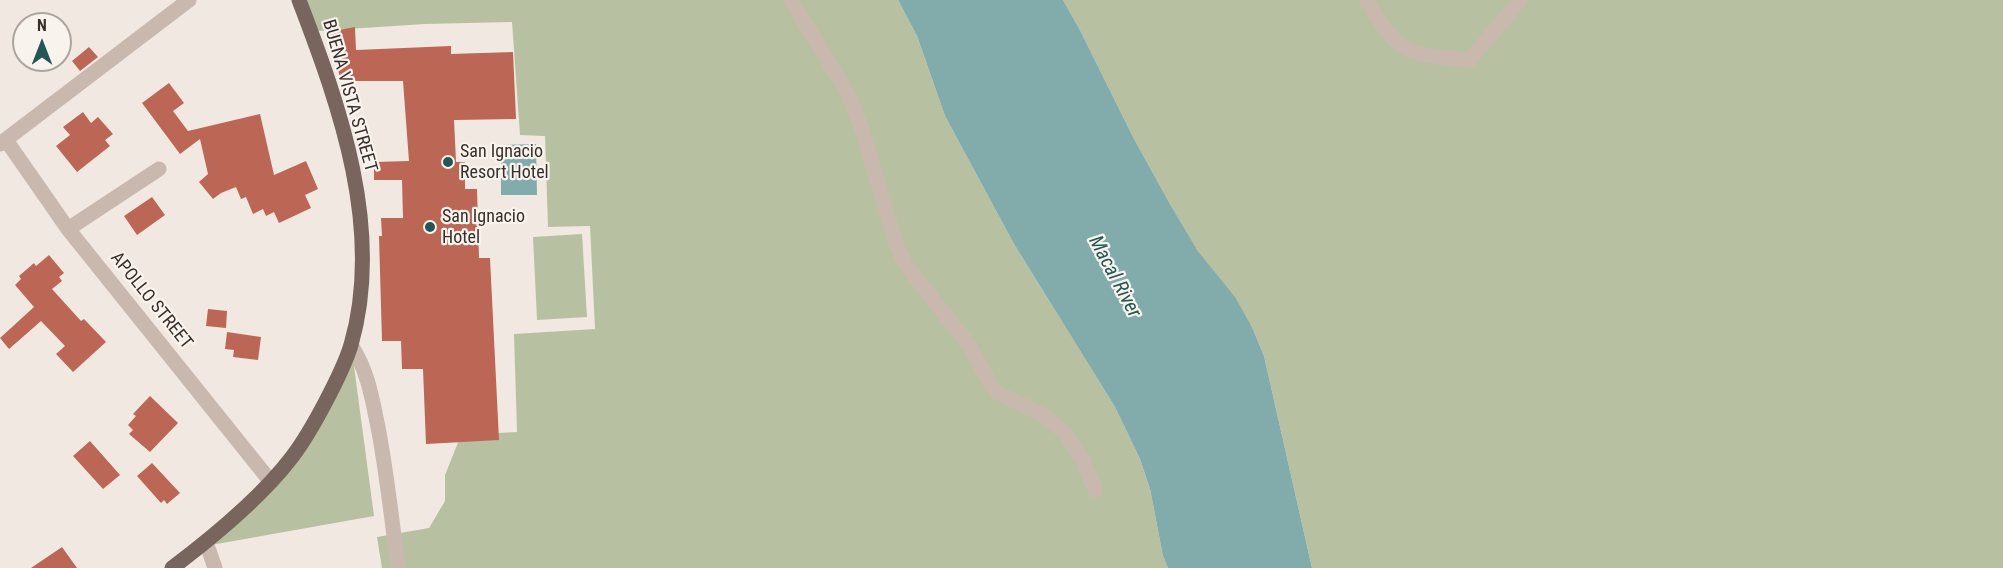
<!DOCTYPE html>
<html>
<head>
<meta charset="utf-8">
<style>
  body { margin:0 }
  #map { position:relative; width:2003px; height:568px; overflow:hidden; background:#f1e9e1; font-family:"Roboto Condensed",sans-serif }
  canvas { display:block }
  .north { position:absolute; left:12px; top:12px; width:60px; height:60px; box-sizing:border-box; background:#f9f3ed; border:2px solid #aca49f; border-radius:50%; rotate:0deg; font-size:16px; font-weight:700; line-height:24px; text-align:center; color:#382e2b }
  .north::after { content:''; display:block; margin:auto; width:21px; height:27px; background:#245656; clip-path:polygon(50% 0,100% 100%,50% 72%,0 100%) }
</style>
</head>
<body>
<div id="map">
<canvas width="2003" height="568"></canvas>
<div class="north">N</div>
</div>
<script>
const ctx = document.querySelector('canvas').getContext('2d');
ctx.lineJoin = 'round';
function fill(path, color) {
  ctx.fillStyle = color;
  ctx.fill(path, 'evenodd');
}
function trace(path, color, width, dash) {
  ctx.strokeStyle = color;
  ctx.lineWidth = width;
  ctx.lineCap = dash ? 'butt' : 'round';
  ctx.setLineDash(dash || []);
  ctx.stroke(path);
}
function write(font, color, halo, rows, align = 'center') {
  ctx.font = font + ' "Roboto Condensed",sans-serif';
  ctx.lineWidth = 4.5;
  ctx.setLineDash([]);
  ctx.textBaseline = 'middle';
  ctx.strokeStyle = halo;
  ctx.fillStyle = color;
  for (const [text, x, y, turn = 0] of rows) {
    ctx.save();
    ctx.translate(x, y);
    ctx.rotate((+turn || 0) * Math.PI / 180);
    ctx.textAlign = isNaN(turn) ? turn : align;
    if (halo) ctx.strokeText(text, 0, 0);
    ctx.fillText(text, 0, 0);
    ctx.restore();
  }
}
fill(new Path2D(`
  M 307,0 L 898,0 L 917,36 L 945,116 L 1014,244 L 1115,407 L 1140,459 L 1150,489 L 1163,556 L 1168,568 L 382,568 L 377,537 L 429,528 L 445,501 L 445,475 L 461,435 L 517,432 L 514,334 L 595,329 L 590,226 L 548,227 L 545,136 L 520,135 L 512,22 L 425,24 L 317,31 Z
  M 1063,0 L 2003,0 L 2003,568 L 1312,568 L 1264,356 L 1252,327 L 1234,297 L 1198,251 L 1170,204 L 1133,137 L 1081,32 Z
  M 582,234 L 587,317 L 537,320 L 533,237 Z
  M 351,344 L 374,516 L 200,547 L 283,469 Z`), '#b8c0a2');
fill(new Path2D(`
  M 898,0 L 1063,0 L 1081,32 L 1133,137 L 1170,204 L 1198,251 L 1235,297 L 1252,327 L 1264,356 L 1312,568 L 1168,568 L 1163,556 L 1150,489 L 1140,459 L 1115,407 L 1014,244 L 945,116 L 917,36 Z
  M 536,144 L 537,195 L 501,195 L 501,145 Z`), '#82acab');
fill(new Path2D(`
  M 355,27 L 356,50 L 451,46 L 451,54 L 513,52 L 516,119 L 454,120 L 456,162 L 465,162 L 465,189 L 477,189 L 479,258 L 490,258 L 499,440 L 426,444 L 423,369 L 402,369 L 401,341 L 382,341 L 379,236 L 382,236 L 381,218 L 403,218 L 402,180 L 374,180 L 374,162 L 409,161 L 403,81 L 341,81 L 328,32 Z
  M 89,47 L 98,57 L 80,71 L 72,61 Z
  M 169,83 L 184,103 L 173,111 L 188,131 L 260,114 L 274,175 L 306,161 L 318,189 L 305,195 L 311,208 L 279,223 L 274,212 L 266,216 L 263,209 L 253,214 L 246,197 L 241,199 L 236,187 L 221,193 L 213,199 L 199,182 L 208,174 L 200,139 L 180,154 L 142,103 Z
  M 83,112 L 91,123 L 98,117 L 113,134 L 105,140 L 110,146 L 77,172 L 56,146 L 70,135 L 63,127 Z
  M 152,197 L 165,215 L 137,235 L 124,216 Z
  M 49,255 L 64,273 L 59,277 L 62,281 L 52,289 L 81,321 L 84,319 L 106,342 L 73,372 L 56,354 L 65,346 L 41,321 L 9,349 L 0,338 L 34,307 L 15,285 L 21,279 L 19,276 L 34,263 L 36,266 Z
  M 208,309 L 227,311 L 226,328 L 206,326 Z
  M 227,332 L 261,337 L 258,360 L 233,357 L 234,350 L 225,349 Z
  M 150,396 L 178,423 L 150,452 L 129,434 L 133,430 L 128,425 L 136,416 L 133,414 Z
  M 90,441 L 120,475 L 103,489 L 73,456 Z
  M 152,463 L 180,493 L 167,504 L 164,500 L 161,503 L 137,476 Z
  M 62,547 L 77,568 L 31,568 Z`), '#bc6655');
trace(new Path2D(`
  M 791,0 L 848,94 L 862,129 L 895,241 L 905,264 L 969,345 L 991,385 L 998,393 L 1043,415 L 1064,432 L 1083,460 L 1095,490
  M 1366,0 C 1376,14 1384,31 1397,42 C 1415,58 1447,57 1470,60 L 1520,0
  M 6,140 L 68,229 L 271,482
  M 0,144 L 189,0
  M 68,229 L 159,169
  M 351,345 C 368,371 372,398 378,427 C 387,474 392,521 398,568
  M 206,542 L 215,568`), '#c9b8ae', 15);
trace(new Path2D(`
  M 172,568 C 213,537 261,498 292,457 C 305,440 315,422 325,403 C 335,384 345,365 351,345 C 384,230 340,107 299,0`), '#78655e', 15);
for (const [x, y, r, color] of [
  [448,162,6,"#245656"],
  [430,227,6,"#245656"]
]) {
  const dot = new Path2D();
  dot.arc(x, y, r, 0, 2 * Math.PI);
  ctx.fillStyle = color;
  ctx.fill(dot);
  trace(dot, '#f9f3ed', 2);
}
write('18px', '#382e2b', '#f9f3ed', [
  ["BUENA VISTA STREET",349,96,74],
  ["APOLLO STREET",151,301,51]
]);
write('18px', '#382e2b', '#f9f3ed', [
  ["San Ignacio",460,152],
  ["Resort Hotel",460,173],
  ["San Ignacio",442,217],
  ["Hotel",442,238]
], 'left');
write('italic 20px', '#245656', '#f9f3ed', [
  ["Macal River",1114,277,62]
]);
</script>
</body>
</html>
